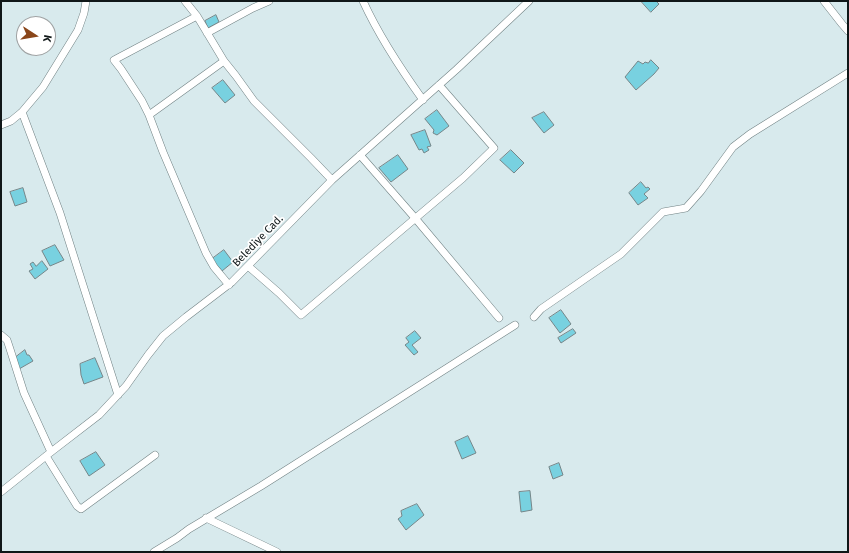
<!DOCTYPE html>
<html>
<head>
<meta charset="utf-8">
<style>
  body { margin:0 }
  #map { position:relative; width:849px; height:553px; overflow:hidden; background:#d8eaed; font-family:"Fira Sans",sans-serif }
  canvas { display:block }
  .frame { position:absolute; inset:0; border:2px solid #101718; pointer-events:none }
  .north { position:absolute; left:16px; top:16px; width:40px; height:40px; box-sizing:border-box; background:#fff; border:1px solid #9fa2a3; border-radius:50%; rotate:102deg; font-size:11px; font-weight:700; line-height:16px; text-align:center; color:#101718 }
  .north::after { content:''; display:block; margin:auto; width:14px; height:18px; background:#8a461a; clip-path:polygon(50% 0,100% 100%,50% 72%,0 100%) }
</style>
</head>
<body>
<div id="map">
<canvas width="849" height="553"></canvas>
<div class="frame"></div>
<div class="north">K</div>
</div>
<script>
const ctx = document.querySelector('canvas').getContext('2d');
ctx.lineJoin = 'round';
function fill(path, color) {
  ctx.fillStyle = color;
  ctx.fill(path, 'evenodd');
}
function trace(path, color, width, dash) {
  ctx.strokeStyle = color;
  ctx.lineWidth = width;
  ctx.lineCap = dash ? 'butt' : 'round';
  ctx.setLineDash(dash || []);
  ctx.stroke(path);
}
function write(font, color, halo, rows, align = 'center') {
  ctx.font = font + ' "Fira Sans",sans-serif';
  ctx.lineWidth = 3.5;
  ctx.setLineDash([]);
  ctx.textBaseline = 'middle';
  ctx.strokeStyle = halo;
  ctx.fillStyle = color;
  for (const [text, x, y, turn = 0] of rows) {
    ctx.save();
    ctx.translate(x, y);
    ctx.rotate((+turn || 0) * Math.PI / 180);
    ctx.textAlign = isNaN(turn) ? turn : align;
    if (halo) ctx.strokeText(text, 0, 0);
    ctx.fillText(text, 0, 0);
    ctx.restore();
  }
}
const building = new Path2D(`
  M 641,1 L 656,1 L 659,4 L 651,12 Z
  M 216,15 L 219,22 L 208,28 L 205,21 Z
  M 651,60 L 659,68 L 654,74 L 636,90 L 625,77 L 638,61 L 643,64 L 645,62 L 648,63 Z
  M 223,80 L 235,95 L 225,103 L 212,88 Z
  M 437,110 L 449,126 L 437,135 L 433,133 L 434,130 L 425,119 Z
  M 544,112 L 554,125 L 544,133 L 532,118 Z
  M 425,130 L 431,146 L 427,147 L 429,150 L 424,153 L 422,149 L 419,150 L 411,135 Z
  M 511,150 L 524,163 L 514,173 L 500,160 Z
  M 398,155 L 408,169 L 391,182 L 379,168 Z
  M 641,182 L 646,188 L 648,187 L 650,189 L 644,194 L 648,198 L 638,205 L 629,193 Z
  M 23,188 L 27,202 L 15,206 L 10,192 Z
  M 55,245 L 64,260 L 50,266 L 42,251 Z
  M 224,250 L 233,262 L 222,271 L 212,259 Z
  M 42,261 L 48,269 L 35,279 L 29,271 L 33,269 L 30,264 L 33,262 L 36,266 Z
  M 561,310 L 571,324 L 560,333 L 549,318 Z
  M 573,329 L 576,333 L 561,343 L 558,338 Z
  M 415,331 L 421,338 L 412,345 L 418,352 L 414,355 L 405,345 L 409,342 L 406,338 Z
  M 25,350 L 27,355 L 29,355 L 33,361 L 19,369 L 16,357 Z
  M 95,358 L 103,377 L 84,384 L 81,375 L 80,364 Z
  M 468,436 L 476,453 L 462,459 L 455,442 Z
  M 96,452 L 105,465 L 89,476 L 80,461 Z
  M 559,463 L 563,475 L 553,479 L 549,467 Z
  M 530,491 L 532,510 L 521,512 L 519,492 Z
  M 417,504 L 424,515 L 406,530 L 398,519 L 402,516 L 401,511 Z`);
fill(building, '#78d1e0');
trace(building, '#758689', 1);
const street = new Path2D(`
  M 185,1 L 197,16 L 224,61 L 236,76 L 254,101 L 311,158 L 332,180
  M 363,1 C 379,36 400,68 423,100
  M 824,1 L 842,24 L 848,31
  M 197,16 L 114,60 L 121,69 L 142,101 L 149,115 L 163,152 L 206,253 L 214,267 L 229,285
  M 207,33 L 253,8 L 269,1
  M 22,112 L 60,213 L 118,395
  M 149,115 L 224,61
  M 1,125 L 11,121 L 22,112 L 43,87 L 78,30 L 84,13 L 86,1
  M 360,155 L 415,218 L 499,318
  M 248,266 L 279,293 L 301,315 L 463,178 L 494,148 L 439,85
  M 534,317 L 541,309 L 621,254 L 663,212 L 686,208 L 701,191 L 733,147 L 750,134 L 848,73
  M 1,335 L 7,340 L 10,349 L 24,393 L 51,452
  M 46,456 L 77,506 L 81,509 L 155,455
  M 1,492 L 51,452 L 99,415 L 126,386 L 148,355 L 163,336 L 186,317 L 232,282 L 332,180 L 457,69 L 529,1
  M 206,518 L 277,552
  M 154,552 L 177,538 L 189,529 L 261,486 L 515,325`);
trace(street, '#708183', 8);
trace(street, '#fff', 7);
write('11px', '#101718', '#fff', [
  ["Belediye Cad.",258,241,-46]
]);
</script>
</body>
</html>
